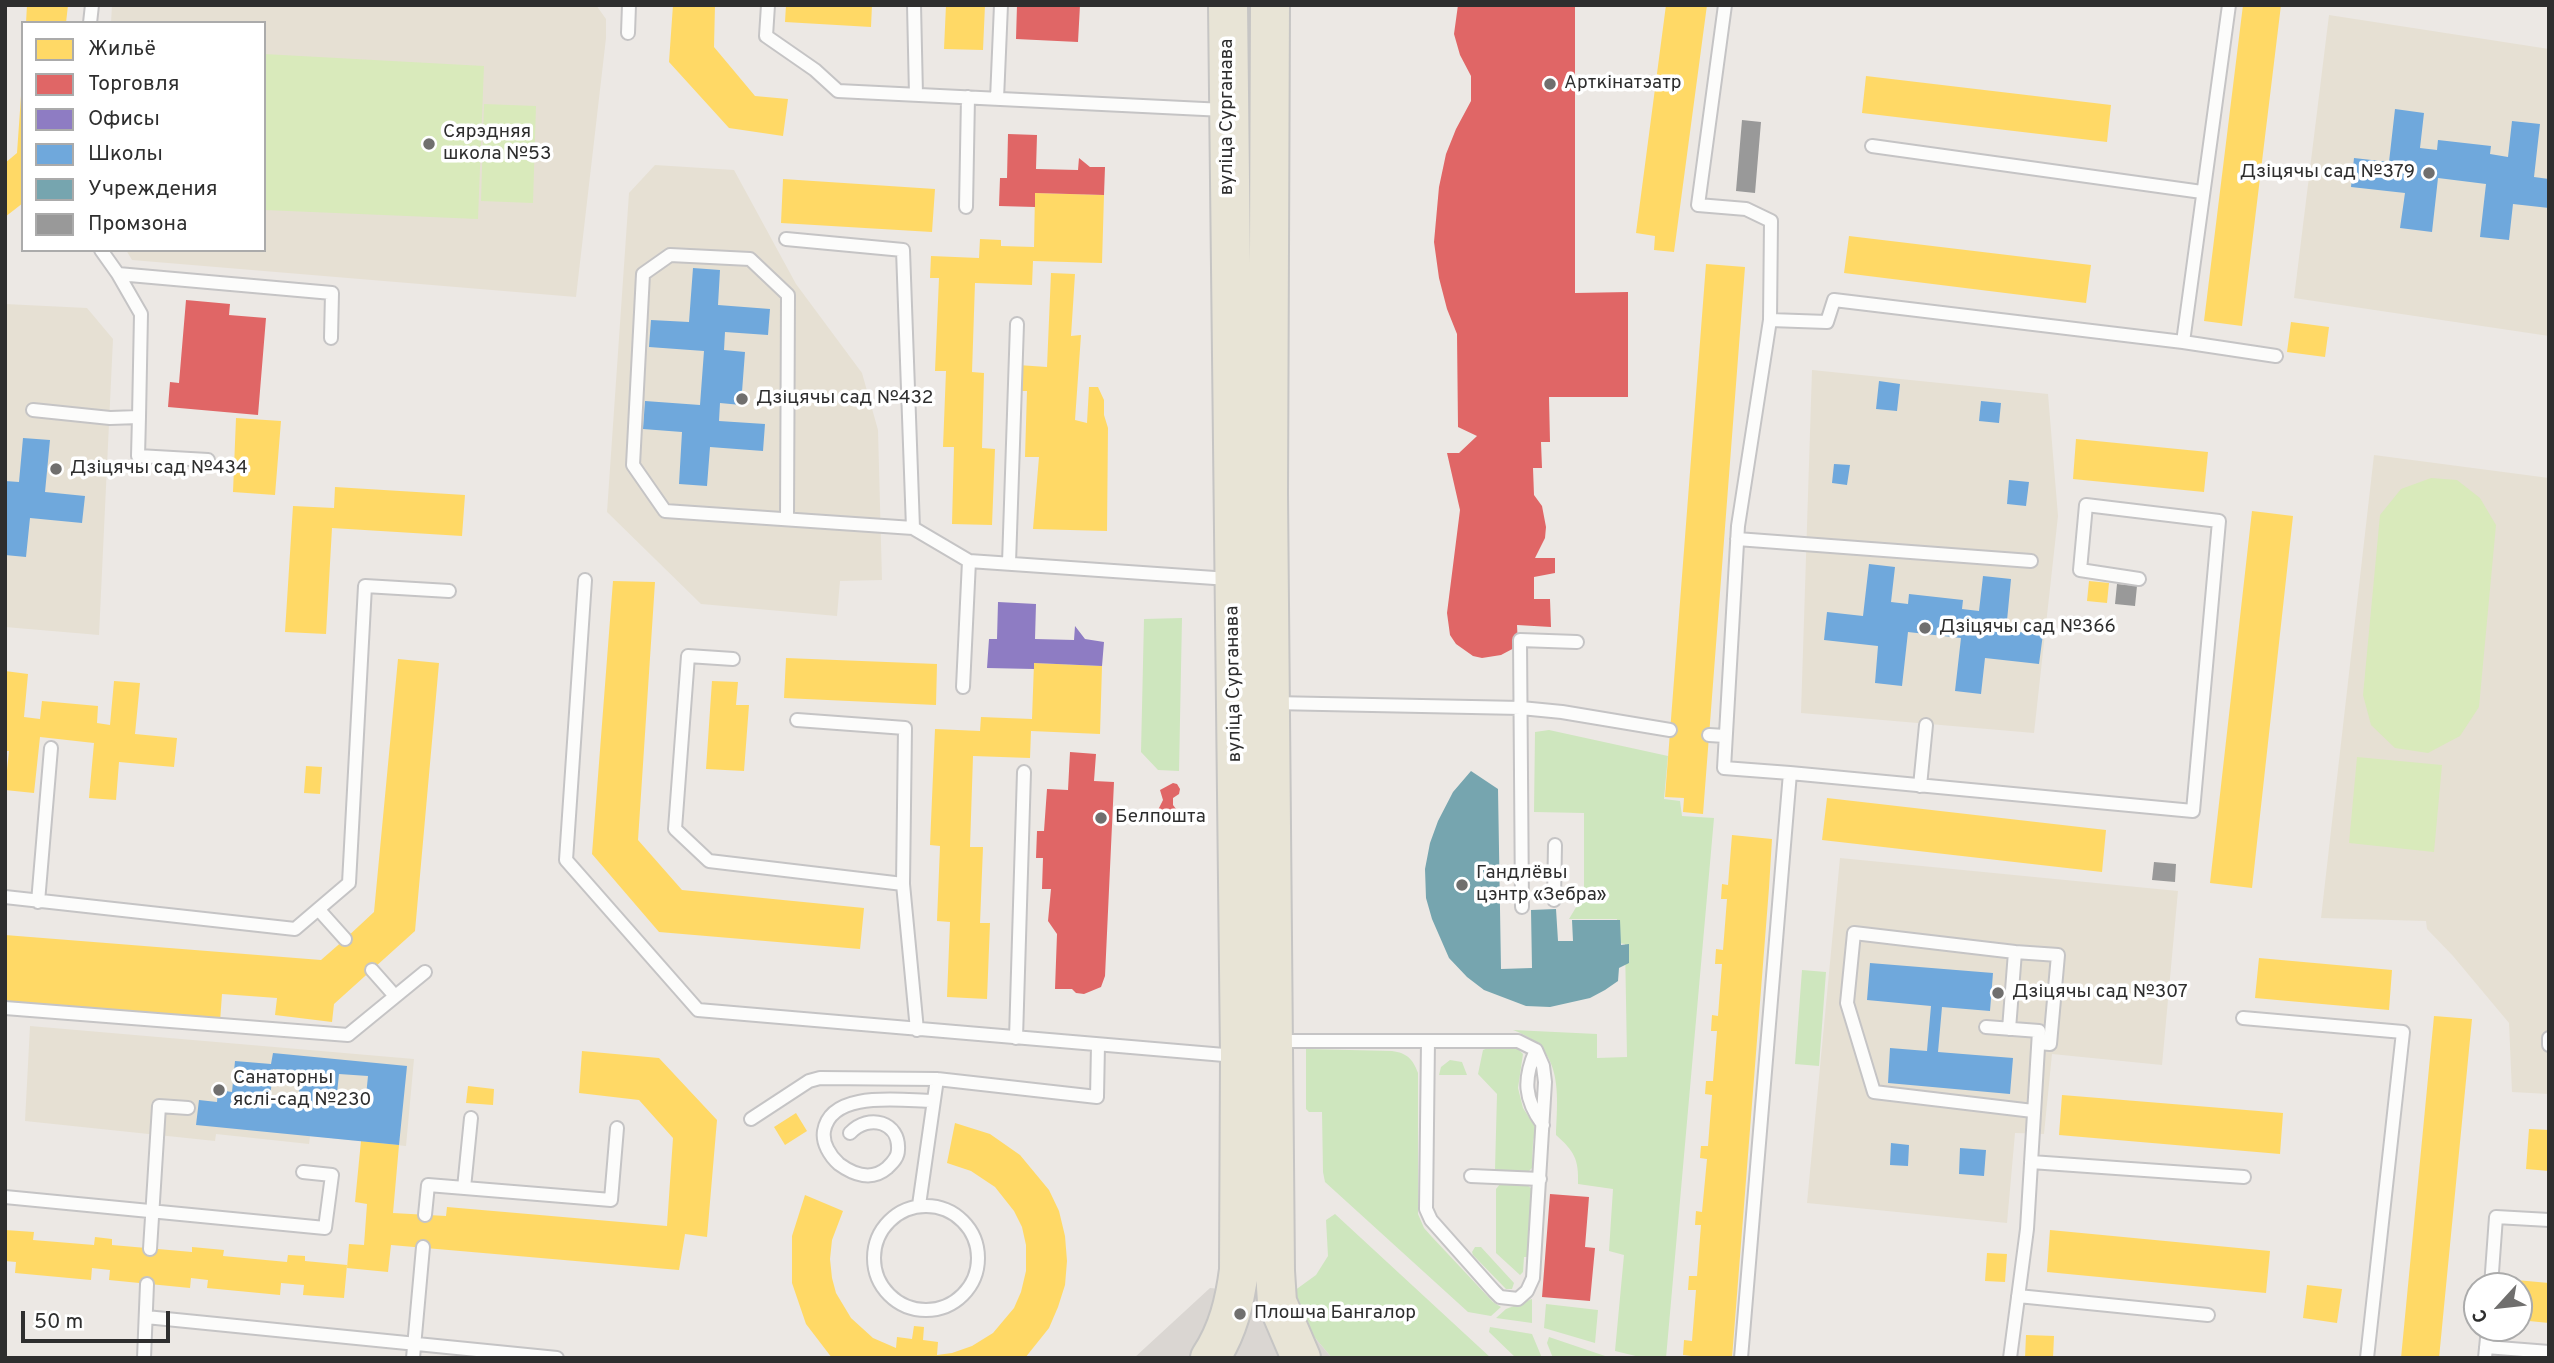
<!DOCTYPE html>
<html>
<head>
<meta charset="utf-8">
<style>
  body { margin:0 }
  #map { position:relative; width:2554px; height:1363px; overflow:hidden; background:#ece8e4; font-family:Overpass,sans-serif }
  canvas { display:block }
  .frame { position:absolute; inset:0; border:7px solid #2e2e2e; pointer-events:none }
  .legend { position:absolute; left:21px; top:21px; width:245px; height:231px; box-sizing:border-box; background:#fff; border:2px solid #ababab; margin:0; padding:9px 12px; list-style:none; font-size:21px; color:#2e2e2e }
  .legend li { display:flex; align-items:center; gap:14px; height:35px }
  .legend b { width:35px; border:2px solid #ababab }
  .north { position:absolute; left:2463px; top:1272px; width:70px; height:70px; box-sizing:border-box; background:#fff; border:2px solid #ababab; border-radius:50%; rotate:243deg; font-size:19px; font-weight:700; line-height:28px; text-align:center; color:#2e2e2e }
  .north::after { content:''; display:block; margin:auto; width:24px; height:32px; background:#706f6e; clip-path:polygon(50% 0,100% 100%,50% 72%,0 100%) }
  .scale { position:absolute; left:21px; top:1311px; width:149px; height:32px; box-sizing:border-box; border:4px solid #2e2e2e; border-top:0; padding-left:9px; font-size:21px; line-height:24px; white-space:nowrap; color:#2e2e2e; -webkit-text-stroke:5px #fff; paint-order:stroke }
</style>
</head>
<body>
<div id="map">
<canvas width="2554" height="1363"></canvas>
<div class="frame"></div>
<ul class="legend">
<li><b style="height:19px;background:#ffd966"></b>Жильё</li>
<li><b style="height:19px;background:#e06666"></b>Торговля</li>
<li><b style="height:19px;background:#8e7cc3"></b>Офисы</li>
<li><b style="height:19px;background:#6fa8dc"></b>Школы</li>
<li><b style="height:19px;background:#76a5af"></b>Учреждения</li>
<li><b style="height:19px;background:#999"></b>Промзона</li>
</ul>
<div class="north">С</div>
<div class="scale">50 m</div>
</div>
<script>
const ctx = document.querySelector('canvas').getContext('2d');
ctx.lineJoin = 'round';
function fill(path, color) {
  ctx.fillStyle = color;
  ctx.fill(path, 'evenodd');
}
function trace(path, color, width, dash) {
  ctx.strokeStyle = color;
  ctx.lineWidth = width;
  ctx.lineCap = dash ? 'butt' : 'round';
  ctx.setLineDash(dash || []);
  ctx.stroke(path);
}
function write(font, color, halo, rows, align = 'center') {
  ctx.font = font + ' Overpass,sans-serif';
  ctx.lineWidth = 7;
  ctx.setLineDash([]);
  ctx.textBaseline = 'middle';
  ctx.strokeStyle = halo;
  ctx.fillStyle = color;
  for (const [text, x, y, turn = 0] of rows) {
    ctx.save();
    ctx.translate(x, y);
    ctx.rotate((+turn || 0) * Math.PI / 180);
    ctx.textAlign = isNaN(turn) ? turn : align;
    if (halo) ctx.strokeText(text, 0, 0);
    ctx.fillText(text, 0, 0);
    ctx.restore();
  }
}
fill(new Path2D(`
  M 112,5 L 596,5 L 606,19 L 606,38 L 576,297 L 132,260 L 126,250 L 264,250 L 264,23 L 111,23 Z
  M 2329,15 L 2549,49 L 2549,336 L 2294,298 Z
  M 655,165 L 734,170 L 796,284 L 862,373 L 878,430 L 882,580 L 840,581 L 837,616 L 701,604 L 607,512 L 629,193 Z
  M 5,304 L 87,308 L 113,339 L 99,635 L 5,627 Z
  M 1812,370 L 2048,394 L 2058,516 L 2034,733 L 1801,713 Z
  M 2374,455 L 2549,478 L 2549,1094 L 2512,1092 L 2509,1023 L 2453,956 L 2427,929 L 2426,921 L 2321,918 Z
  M 1840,858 L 2178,891 L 2162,1065 L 2052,1054 L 2044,1134 L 2015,1133 L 2007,1223 L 1807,1203 Z
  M 30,1026 L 414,1059 L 406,1146 L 310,1136 L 309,1144 L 216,1134 L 215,1141 L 25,1121 Z`), '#e6e0d3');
fill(new Path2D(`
  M 1182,618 L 1179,771 L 1158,770 L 1141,752 L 1144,619 Z
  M 1549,730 L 1668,756 L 1664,799 L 1680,801 L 1682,816 L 1714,818 L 1666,1358 L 1644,1358 L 1615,1351 L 1624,1255 L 1609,1251 L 1613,1189 L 1578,1184 C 1579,1159 1574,1151 1556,1135 C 1558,1090 1563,1048 1513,1030 L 1597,1034 L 1597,1058 L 1627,1057 L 1625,944 L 1618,943 L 1617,919 L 1569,919 L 1584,894 L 1584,813 L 1534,812 L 1535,732 Z
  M 1802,970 L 1826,972 L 1819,1066 L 1795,1064 Z
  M 1493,1046 L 1516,1047 L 1523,1054 L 1518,1088 L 1523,1108 L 1536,1128 L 1533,1142 L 1532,1168 L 1528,1172 L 1495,1170 L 1497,1094 L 1478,1074 L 1483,1050 Z
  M 1306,1049 L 1392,1051 C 1407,1053 1413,1059 1418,1073 L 1418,1214 L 1424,1228 L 1432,1237 L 1493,1302 L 1501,1307 L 1491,1316 L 1468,1312 L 1325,1182 L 1323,1172 L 1322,1112 L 1309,1112 L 1306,1109 Z
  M 1450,1060 L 1462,1062 L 1467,1075 L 1439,1075 L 1441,1067 Z
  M 1500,1184 L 1527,1185 L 1532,1189 L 1528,1257 L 1524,1257 L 1523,1272 L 1520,1275 L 1496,1253 L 1496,1189 Z
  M 1335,1214 L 1491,1358 L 1332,1358 L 1310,1332 L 1287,1296 L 1316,1275 L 1328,1256 L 1326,1220 Z
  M 1475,1247 L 1481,1247 L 1514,1283 L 1512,1289 L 1506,1289 L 1473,1255 L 1472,1252 Z
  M 1532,1299 L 1532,1323 L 1496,1318 L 1506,1309 Z
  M 1546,1304 L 1598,1310 L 1595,1343 L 1544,1328 Z
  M 1490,1327 L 1532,1334 L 1542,1358 L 1516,1358 L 1489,1332 Z
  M 1549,1337 L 1611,1358 L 1553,1358 L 1547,1343 Z`), '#cee6be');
fill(new Path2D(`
  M 264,54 L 484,66 L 478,219 L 264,210 Z
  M 484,104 L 536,106 L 533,203 L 481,201 Z
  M 2431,478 L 2457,480 L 2480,498 L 2496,525 L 2479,707 L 2460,736 L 2428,753 L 2395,748 L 2371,725 L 2363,695 L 2380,515 L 2401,489 Z
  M 2357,757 L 2442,765 L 2434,852 L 2349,843 Z`), '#d9eabb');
fill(new Path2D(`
  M 1210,1288 L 1287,1296 L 1310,1332 L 1332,1358 L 1134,1358 Z`), '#dad6d2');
fill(new Path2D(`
  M 27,5 L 68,5 L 66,23 L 26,23 Z
  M 673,5 L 715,5 L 714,47 L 755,96 L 788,99 L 783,136 L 729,128 L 669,62 Z
  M 786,5 L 872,5 L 871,27 L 785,22 Z
  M 946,5 L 985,5 L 983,50 L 944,49 Z
  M 1666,5 L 1707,5 L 1674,252 L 1654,250 L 1655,236 L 1636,233 Z
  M 2243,5 L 2281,5 L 2242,326 L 2204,321 Z
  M 1866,76 L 2111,105 L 2107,142 L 1862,113 Z
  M 21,96 L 23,96 L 23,203 L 5,217 L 5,163 L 17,153 Z
  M 783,179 L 935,189 L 932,232 L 781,223 Z
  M 1035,193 L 1104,195 L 1102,263 L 1033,261 L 1032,285 L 975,283 L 972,372 L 984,373 L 982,448 L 995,449 L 992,525 L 952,524 L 954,447 L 943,447 L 946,371 L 935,371 L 939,278 L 930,278 L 931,256 L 979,258 L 980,239 L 1001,240 L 1001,246 L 1034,247 Z
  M 1849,236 L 2091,265 L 2086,303 L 1844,273 Z
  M 1706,264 L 1745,267 L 1703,814 L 1683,812 L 1684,798 L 1665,797 Z
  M 1051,273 L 1075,274 L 1071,336 L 1081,335 L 1075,420 L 1087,423 L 1089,387 L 1098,387 L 1104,400 L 1104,415 L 1108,428 L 1107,531 L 1033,529 L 1039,457 L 1025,457 L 1027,391 L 1017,391 L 1018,365 L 1047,367 Z
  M 2291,322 L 2329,327 L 2325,357 L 2287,352 Z
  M 236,418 L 281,421 L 275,495 L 233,492 Z
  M 2076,439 L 2208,452 L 2204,492 L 2073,479 Z
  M 335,487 L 465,495 L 462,536 L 332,528 L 326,634 L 285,632 L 293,506 L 334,508 Z
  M 2252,511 L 2293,516 L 2252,888 L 2210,883 Z
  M 613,581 L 655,582 L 638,840 L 682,890 L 864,908 L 860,949 L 659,932 L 592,854 Z
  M 2089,581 L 2109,583 L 2107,603 L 2087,601 Z
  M 786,658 L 937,664 L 936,705 L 784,698 Z
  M 398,659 L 439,663 L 415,931 L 334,1004 L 332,1022 L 275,1015 L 277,998 L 222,994 L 220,1022 L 5,1005 L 5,935 L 321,960 L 345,939 L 374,912 Z
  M 1034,663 L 1102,666 L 1100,734 L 1031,731 L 1030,758 L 973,756 L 970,847 L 983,847 L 980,923 L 990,923 L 987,999 L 947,997 L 950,922 L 937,921 L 940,846 L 930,845 L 935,729 L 980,731 L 981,717 L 1032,719 Z
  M 5,671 L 28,674 L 24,717 L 40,719 L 42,701 L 98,706 L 97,723 L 110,725 L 114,681 L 140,683 L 135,734 L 177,738 L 174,767 L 119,762 L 116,800 L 89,798 L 94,743 L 40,737 L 34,793 L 5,790 L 9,751 L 5,751 Z
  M 712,681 L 738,682 L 736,705 L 749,705 L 744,771 L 706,769 Z
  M 306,766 L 322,767 L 320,794 L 304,793 Z
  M 1827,798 L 2106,830 L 2102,872 L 1822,840 Z
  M 1732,835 L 1772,839 L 1769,888 L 1732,1358 L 1691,1358 L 1691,1356 L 1683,1355 L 1684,1340 L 1692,1341 L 1696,1290 L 1688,1290 L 1689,1276 L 1697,1276 L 1701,1225 L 1695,1225 L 1696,1211 L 1702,1212 L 1707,1159 L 1700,1158 L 1701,1146 L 1708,1146 L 1712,1095 L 1705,1094 L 1706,1081 L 1713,1081 L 1717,1031 L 1711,1031 L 1712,1015 L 1718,1016 L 1722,964 L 1715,964 L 1716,949 L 1723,950 L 1727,899 L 1721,899 L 1722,884 L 1728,885 Z
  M 2259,958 L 2392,970 L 2389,1010 L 2255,998 Z
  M 2434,1016 L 2472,1019 L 2439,1358 L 2401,1358 Z
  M 582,1051 L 659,1058 L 717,1120 L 707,1237 L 685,1234 L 679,1270 L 391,1245 L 388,1272 L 347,1268 L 349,1244 L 364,1245 L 367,1204 L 355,1202 L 361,1141 L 399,1145 L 393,1213 L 446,1216 L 447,1207 L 667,1226 L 673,1138 L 639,1100 L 579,1093 Z
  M 468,1086 L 494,1089 L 493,1105 L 466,1103 Z
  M 2062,1095 L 2283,1113 L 2280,1154 L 2059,1135 Z
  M 796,1113 L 807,1131 L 785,1145 L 774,1127 Z
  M 955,1123 L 990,1134 L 1020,1155 L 1049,1190 L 1059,1211 L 1065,1236 L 1067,1261 L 1065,1285 L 1058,1307 L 1049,1328 L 1025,1358 L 832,1358 L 806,1324 L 792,1283 L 792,1236 L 805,1195 L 843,1211 L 832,1240 L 830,1259 L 832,1278 L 836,1293 L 851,1318 L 873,1338 L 896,1348 L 897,1337 L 912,1339 L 914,1326 L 924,1327 L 923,1340 L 938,1342 L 937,1355 L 952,1353 L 972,1346 L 993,1333 L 1014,1308 L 1021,1292 L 1026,1271 L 1026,1245 L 1022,1227 L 1014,1211 L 995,1187 L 971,1171 L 947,1163 Z
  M 2529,1129 L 2549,1130 L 2549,1171 L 2526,1169 Z
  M 5,1230 L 34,1232 L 33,1240 L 94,1245 L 95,1237 L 112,1239 L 112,1245 L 192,1252 L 192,1247 L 224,1250 L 223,1256 L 287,1262 L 288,1255 L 305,1256 L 305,1261 L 347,1265 L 344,1298 L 303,1295 L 304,1285 L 281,1283 L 280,1295 L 207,1288 L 208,1280 L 191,1278 L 190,1288 L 109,1280 L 110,1270 L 92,1268 L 91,1280 L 15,1273 L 16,1262 L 5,1261 Z
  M 2050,1230 L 2270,1251 L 2266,1293 L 2047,1272 Z
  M 1987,1253 L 2007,1254 L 2005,1282 L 1985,1281 Z
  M 2505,1279 L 2549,1283 L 2549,1323 L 2519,1320 L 2519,1286 L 2504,1286 Z
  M 2307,1285 L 2342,1289 L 2337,1323 L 2303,1318 Z
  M 2026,1335 L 2054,1336 L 2053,1358 L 2025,1358 Z`), '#ffd966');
fill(new Path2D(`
  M 1017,5 L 1080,5 L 1078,42 L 1016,39 Z
  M 1458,5 L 1575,5 L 1575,293 L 1628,292 L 1628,397 L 1549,397 L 1550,442 L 1541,442 L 1542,468 L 1533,468 L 1534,495 L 1542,506 L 1546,527 L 1545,538 L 1535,558 L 1555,558 L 1555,573 L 1534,577 L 1534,599 L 1550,599 L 1551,627 L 1517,625 L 1518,646 L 1501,655 L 1482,658 L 1473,656 L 1456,644 L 1450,635 L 1447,613 L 1460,510 L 1447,453 L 1459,453 L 1477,436 L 1458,427 L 1457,334 L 1447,309 L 1439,278 L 1434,242 L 1439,187 L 1446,154 L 1456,129 L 1471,101 L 1471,76 L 1460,55 L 1454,34 Z
  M 1008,134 L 1037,135 L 1036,169 L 1078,170 L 1079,158 L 1090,167 L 1105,167 L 1104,195 L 1035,193 L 1035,207 L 999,206 L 1000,178 L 1007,178 Z
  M 186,300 L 230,304 L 229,315 L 266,318 L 258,415 L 168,407 L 170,382 L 179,383 Z
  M 1070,752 L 1096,754 L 1094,781 L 1114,782 L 1105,976 L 1101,987 L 1084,994 L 1076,993 L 1072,989 L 1055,989 L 1057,934 L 1048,921 L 1051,889 L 1042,889 L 1043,858 L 1036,858 L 1037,831 L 1044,831 L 1047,789 L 1068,790 Z
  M 1173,783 L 1177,784 L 1180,789 L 1179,794 L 1173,798 L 1173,805 L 1179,813 L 1172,820 L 1168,819 L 1158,810 L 1163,800 L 1160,790 Z
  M 1550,1194 L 1589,1197 L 1585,1247 L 1595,1248 L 1590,1301 L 1542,1297 Z`), '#e06666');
fill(new Path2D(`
  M 998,602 L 1036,604 L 1035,639 L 1074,640 L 1075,626 L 1085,639 L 1104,642 L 1102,666 L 1034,663 L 1034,669 L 987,668 L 989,639 L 997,639 Z`), '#8e7cc3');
fill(new Path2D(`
  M 2395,109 L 2424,113 L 2420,148 L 2437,150 L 2438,140 L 2491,146 L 2490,154 L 2508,157 L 2512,121 L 2540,124 L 2534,177 L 2549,179 L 2549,208 L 2513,204 L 2509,240 L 2480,237 L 2486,184 L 2438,178 L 2432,232 L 2400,228 L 2405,193 L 2351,187 L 2354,158 L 2389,162 Z
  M 693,268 L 720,270 L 718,305 L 770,309 L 768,335 L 725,332 L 724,350 L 745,352 L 741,405 L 720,403 L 719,421 L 765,424 L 763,451 L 710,447 L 707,486 L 679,484 L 682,432 L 643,429 L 645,401 L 700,405 L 704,351 L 649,347 L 651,320 L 689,322 Z
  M 1879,381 L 1900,384 L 1897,411 L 1876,409 Z
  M 1981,401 L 2001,403 L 1999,423 L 1979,421 Z
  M 23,438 L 50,440 L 45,492 L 85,496 L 82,523 L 30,518 L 26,557 L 5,555 L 5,481 L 19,482 Z
  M 1834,464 L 1850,465 L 1847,485 L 1832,483 Z
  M 2009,480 L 2029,482 L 2026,506 L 2007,504 Z
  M 1869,564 L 1895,567 L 1891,602 L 1908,604 L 1909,594 L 1963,600 L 1962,609 L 1979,611 L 1983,576 L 2011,579 L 2006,631 L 2043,634 L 2039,664 L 1985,658 L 1981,694 L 1955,691 L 1961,638 L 1908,632 L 1902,686 L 1875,683 L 1878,646 L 1824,640 L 1827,612 L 1863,616 Z
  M 1870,963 L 1993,973 L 1990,1011 L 1942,1007 L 1938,1052 L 2013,1058 L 2010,1094 L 1888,1083 L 1890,1048 L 1927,1051 L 1931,1006 L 1867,1000 Z
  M 273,1053 L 407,1066 L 399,1145 L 196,1125 L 199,1100 L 217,1102 L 218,1090 L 232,1092 L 235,1061 L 271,1064 ZM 273,1069 L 301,1072 L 298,1102 L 270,1099 ZM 339,1074 L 368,1076 L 365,1106 L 336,1103 Z
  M 1891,1143 L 1909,1145 L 1908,1166 L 1890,1165 Z
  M 1960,1148 L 1986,1150 L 1984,1176 L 1959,1174 Z`), '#6fa8dc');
fill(new Path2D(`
  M 1471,771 L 1498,789 L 1501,969 L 1532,968 L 1531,910 L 1556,909 L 1558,941 L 1573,941 L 1572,920 L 1620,920 L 1621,945 L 1629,944 L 1629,963 L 1619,968 L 1618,981 L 1605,990 L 1590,998 L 1550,1007 L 1526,1006 L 1484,990 L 1467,977 L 1449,958 L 1432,919 L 1426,898 L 1425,869 L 1430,843 L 1438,821 L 1453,792 Z`), '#76a5af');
fill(new Path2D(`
  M 1742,120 L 1761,122 L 1755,193 L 1736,191 Z
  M 2117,584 L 2137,586 L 2135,606 L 2115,604 Z
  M 2154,862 L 2176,864 L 2175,882 L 2152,880 Z`), '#999');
const lane = new Path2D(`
  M 768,5 L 766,36 L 815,70 L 838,91 L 1224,110
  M 914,5 L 916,95
  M 1725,5 L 1698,205 L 1746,209 L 1771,221 L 1770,320 L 1738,526 L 1724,768 L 1790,773 L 1741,1358
  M 90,23 L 92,5
  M 628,33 L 629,5
  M 997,99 L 1001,5
  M 1872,146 L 2202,192
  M 966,207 L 968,97
  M 786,239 L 903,250 L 913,528
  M 101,250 L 118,274 L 141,314 L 139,417
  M 118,274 L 332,293 L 331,338
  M 1770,320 L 1827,322 L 1834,300 L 2183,342 L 2276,356
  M 2183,342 L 2229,5
  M 33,410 L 110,418 L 139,417 L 138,456 L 208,460
  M 787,519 L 788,295 L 750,259 L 670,255 L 643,274 L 633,465 L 665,511 L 913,528 L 969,561 L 1229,579
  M 1737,539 L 2031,561
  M 1009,563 L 1017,324
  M 585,580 L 566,860 L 698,1010 L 1236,1056
  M 733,659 L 688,656 L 675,829 L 709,861 L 903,884 L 917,1030
  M 963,687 L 969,561
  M 1273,703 L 1521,708 L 1562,712 L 1670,730
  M 797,720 L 905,728 L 903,884
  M 1709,735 L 1725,736
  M 1790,773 L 2193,811 L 2219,521 L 2086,505 L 2080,570 L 2139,579
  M 1920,786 L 1926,725
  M 5,897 L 295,929 L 349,883 L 365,586 L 449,591
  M 1554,900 L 1555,845
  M 38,902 L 51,748
  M 1522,907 L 1520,640 L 1577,642
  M 319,910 L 345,939
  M 2015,952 L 2058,955 L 2050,1044 L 2039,1043
  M 372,970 L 395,996
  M 5,1008 L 348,1035 L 425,972
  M 2243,1018 L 2403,1032 L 2367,1358
  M 1986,1027 L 2039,1031 L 2027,1229 L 2010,1358
  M 2009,1029 L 2015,952 L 1854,933 L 1847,1003 L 1874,1092 L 2033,1111
  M 1016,1038 L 1024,772
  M 2549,1038 L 2549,1045
  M 1277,1041 L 1518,1041 L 1536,1050 L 1543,1066 L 1545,1082 L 1533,1278 L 1527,1291 L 1518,1299 L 1500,1297 L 1494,1291 L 1431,1220 L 1426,1209 L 1428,1041
  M 1536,1050 C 1523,1079 1524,1099 1543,1125
  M 751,1119 L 809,1081 L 820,1078 L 937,1079 L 1097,1097 L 1098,1045
  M 850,1133 C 869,1113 900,1122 898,1150 C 898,1158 892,1163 887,1168 C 872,1181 854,1175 839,1164 C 830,1156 822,1143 824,1131 C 831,1089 903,1101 933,1101
  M 2031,1162 L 2244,1177
  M 1471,1176 L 1540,1179
  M 464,1188 L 471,1118
  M 5,1197 L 325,1228 L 332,1175 L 303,1172
  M 919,1205 L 937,1079
  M874 1258a52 52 0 1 1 104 0a52 52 0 1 1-104 0Z
  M 425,1215 L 428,1185 L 611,1200 L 617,1128
  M 150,1249 L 159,1106 L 188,1108
  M 2491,1286 L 2496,1217 L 2549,1220
  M 2018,1296 L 2208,1315
  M 146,1317 L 557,1358
  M 2486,1347 L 2549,1352
  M 144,1358 L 147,1284
  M 413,1358 L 423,1247
  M 2485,1358 L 2488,1328`);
const primary = new Path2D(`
  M 1270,5 L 1268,493 L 1275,1271 L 1277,1302 L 1301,1358
  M 1210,1358 C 1228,1331 1235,1301 1239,1270 L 1240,1056 L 1228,5`);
trace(lane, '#c5c4c5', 16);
trace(primary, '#c6c5c4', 42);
trace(lane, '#fcfcfb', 12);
trace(primary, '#e8e4d6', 38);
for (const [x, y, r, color] of [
  [1550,84,7,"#706f6e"],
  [429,144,7,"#706f6e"],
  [2429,173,7,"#706f6e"],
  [742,399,7,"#706f6e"],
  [56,469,7,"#706f6e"],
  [1925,628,7,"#706f6e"],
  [1101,818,7,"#706f6e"],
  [1462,885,7,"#706f6e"],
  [1998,993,7,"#706f6e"],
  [219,1090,7,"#706f6e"],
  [1240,1314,7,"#706f6e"]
]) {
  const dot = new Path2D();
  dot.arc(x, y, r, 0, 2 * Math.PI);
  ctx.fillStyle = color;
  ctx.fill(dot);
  trace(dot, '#fff', 2.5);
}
write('19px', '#2e2e2e', '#fff', [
  ["Арткінатэатр",1564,84],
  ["Сярэдняя",443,133],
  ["школа №53",443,155],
  ["Дзіцячы сад №379",2415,173,"right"],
  ["Дзіцячы сад №432",756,399],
  ["Дзіцячы сад №434",70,469],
  ["Дзіцячы сад №366",1939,628],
  ["Белпошта",1115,818],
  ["Гандлёвы",1476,874],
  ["цэнтр «Зебра»",1476,896],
  ["Дзіцячы сад №307",2012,993],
  ["Санаторны",233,1079],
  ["яслі-сад №230",233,1101],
  ["Плошча Бангалор",1254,1314]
], 'left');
write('19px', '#2e2e2e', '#fff', [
  ["вуліца Сурганава",1228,117,-90],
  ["вуліца Сурганава",1235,684,-91]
]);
</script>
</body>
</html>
